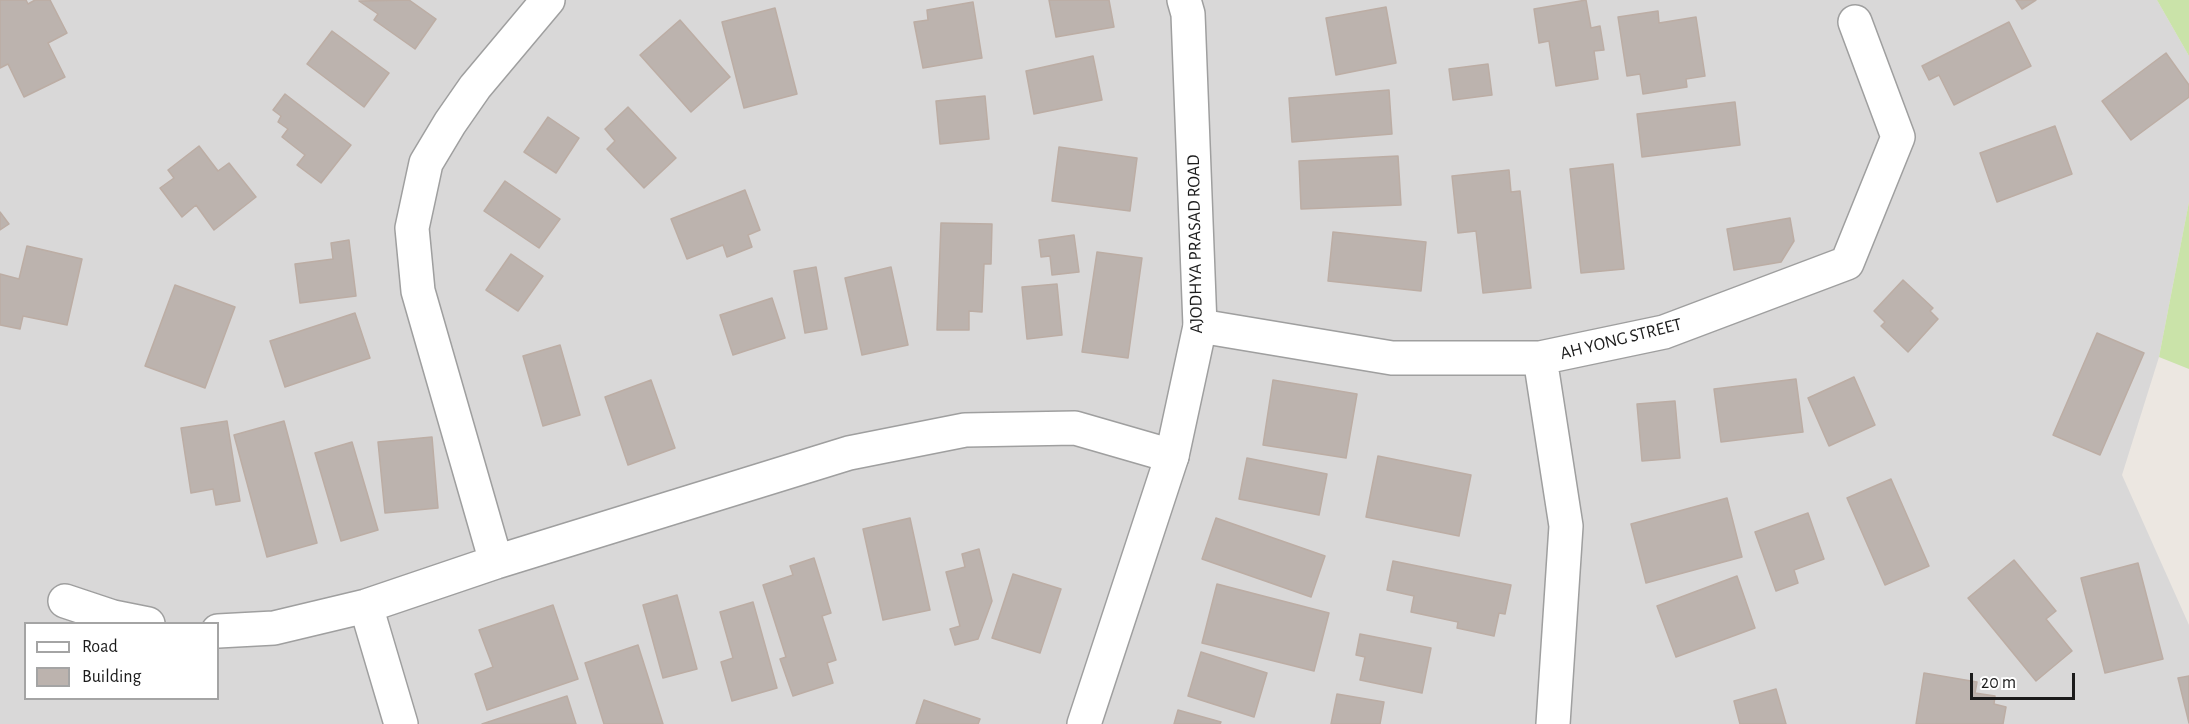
<!DOCTYPE html>
<html>
<head>
<meta charset="utf-8">
<style>
  body { margin:0 }
  #map { position:relative; width:2189px; height:724px; overflow:hidden; background:#ece7e1; font-family:"Alegreya Sans",sans-serif }
  canvas { display:block }
  .legend { position:absolute; left:24px; top:622px; width:195px; height:78px; box-sizing:border-box; background:#fff; border:2px solid #a4a4a4; margin:0; padding:8px 10px; list-style:none; font-size:18px; color:#1b1b1b }
  .legend li { display:flex; align-items:center; gap:12px; height:30px }
  .legend b { width:30px; border:2px solid #a4a4a4 }
  .scale { position:absolute; left:1970px; top:673px; width:105px; height:27px; box-sizing:border-box; border:3px solid #1b1b1b; border-top:0; padding-left:8px; font-size:18px; line-height:21px; white-space:nowrap; color:#1b1b1b; -webkit-text-stroke:4px #fff; paint-order:stroke }
</style>
</head>
<body>
<div id="map">
<canvas width="2189" height="724"></canvas>
<ul class="legend">
<li><b style="height:8px;background:#fff"></b>Road</li>
<li><b style="height:16px;background:#bcb3ae"></b>Building</li>
</ul>
<div class="scale">20 m</div>
</div>
<script>
const ctx = document.querySelector('canvas').getContext('2d');
ctx.lineJoin = 'round';
function fill(path, color) {
  ctx.fillStyle = color;
  ctx.fill(path, 'evenodd');
}
function trace(path, color, width, dash) {
  ctx.strokeStyle = color;
  ctx.lineWidth = width;
  ctx.lineCap = dash ? 'butt' : 'round';
  ctx.setLineDash(dash || []);
  ctx.stroke(path);
}
function write(font, color, halo, rows, align = 'center') {
  ctx.font = font + ' "Alegreya Sans",sans-serif';
  ctx.lineWidth = 4.5;
  ctx.setLineDash([]);
  ctx.textBaseline = 'middle';
  ctx.strokeStyle = halo;
  ctx.fillStyle = color;
  for (const [text, x, y, turn = 0] of rows) {
    ctx.save();
    ctx.translate(x, y);
    ctx.rotate((+turn || 0) * Math.PI / 180);
    ctx.textAlign = isNaN(turn) ? turn : align;
    if (halo) ctx.strokeText(text, 0, 0);
    ctx.fillText(text, 0, 0);
    ctx.restore();
  }
}
fill(new Path2D(`
  M 0,0 L 2157,0 L 2189,56 L 2189,202 L 2159,357 L 2122,475 L 2189,625 L 2189,724 L 0,724 ZM 26,624 L 218,624 L 218,698 L 26,698 Z`), '#d9d8d8');
fill(new Path2D(`
  M 2157,0 L 2189,0 L 2189,56 Z
  M 2189,202 L 2189,369 L 2159,357 Z`), '#cae3a9');
const building = new Path2D(`
  M 0,0 L 26,0 L 28,4 L 35,0 L 50,0 L 67,33 L 48,43 L 65,77 L 24,97 L 8,64 L 0,68 Z
  M 409,0 L 436,19 L 415,49 L 374,20 L 378,14 L 359,1 Z
  M 1049,0 L 1109,0 L 1114,27 L 1056,37 Z
  M 1586,0 L 1591,28 L 1600,26 L 1604,50 L 1594,51 L 1598,79 L 1556,86 L 1549,41 L 1539,43 L 1534,9 Z
  M 2016,0 L 2036,0 L 2022,9 Z
  M 973,2 L 982,58 L 923,68 L 914,22 L 928,20 L 927,10 Z
  M 1386,7 L 1396,63 L 1336,75 L 1326,18 Z
  M 775,8 L 797,94 L 744,108 L 722,22 Z
  M 1658,11 L 1659,23 L 1696,17 L 1705,76 L 1686,79 L 1687,87 L 1643,94 L 1640,74 L 1627,76 L 1618,17 Z
  M 680,20 L 730,77 L 691,112 L 640,55 Z
  M 2009,22 L 2031,66 L 1954,105 L 1939,75 L 1929,80 L 1922,66 Z
  M 332,31 L 389,73 L 364,107 L 307,64 Z
  M 2166,53 L 2189,85 L 2189,97 L 2131,140 L 2102,101 Z
  M 1093,56 L 1102,100 L 1034,114 L 1026,71 Z
  M 1488,64 L 1492,95 L 1453,100 L 1449,69 Z
  M 1389,90 L 1392,134 L 1292,142 L 1289,98 Z
  M 285,94 L 351,145 L 321,183 L 297,165 L 305,155 L 282,137 L 288,129 L 278,122 L 281,116 L 273,110 Z
  M 985,96 L 989,139 L 940,144 L 936,101 Z
  M 1735,102 L 1740,145 L 1642,157 L 1637,114 Z
  M 628,107 L 676,158 L 644,188 L 607,149 L 615,141 L 605,129 Z
  M 548,117 L 579,138 L 556,173 L 524,152 Z
  M 2055,126 L 2072,174 L 1997,202 L 1980,153 Z
  M 199,146 L 218,171 L 229,163 L 256,197 L 214,230 L 196,205 L 182,217 L 160,188 L 174,178 L 168,170 Z
  M 1059,147 L 1137,158 L 1130,211 L 1052,201 Z
  M 1398,156 L 1401,205 L 1301,209 L 1299,161 Z
  M 1613,164 L 1624,269 L 1581,273 L 1570,169 Z
  M 1509,170 L 1511,192 L 1520,191 L 1531,288 L 1483,293 L 1476,231 L 1458,233 L 1452,176 Z
  M 505,181 L 560,219 L 539,248 L 484,211 Z
  M 745,190 L 760,230 L 748,235 L 752,247 L 727,257 L 723,245 L 687,259 L 671,219 Z
  M 0,212 L 9,224 L 0,230 Z
  M 1790,218 L 1794,241 L 1781,262 L 1734,270 L 1727,229 Z
  M 941,223 L 992,224 L 991,264 L 984,264 L 982,312 L 969,311 L 969,330 L 937,330 Z
  M 1333,232 L 1426,242 L 1421,291 L 1328,281 Z
  M 1074,235 L 1079,272 L 1052,275 L 1050,256 L 1041,257 L 1039,240 Z
  M 349,240 L 356,296 L 300,303 L 295,264 L 333,259 L 331,243 Z
  M 27,246 L 82,259 L 67,325 L 23,316 L 20,329 L 0,325 L 0,274 L 19,279 Z
  M 1097,252 L 1142,258 L 1128,358 L 1082,352 Z
  M 511,254 L 543,276 L 518,311 L 486,290 Z
  M 816,267 L 827,329 L 805,333 L 794,271 Z
  M 891,267 L 908,345 L 862,355 L 845,278 Z
  M 1903,280 L 1933,308 L 1930,311 L 1938,319 L 1908,352 L 1881,326 L 1885,322 L 1874,311 Z
  M 1057,284 L 1062,335 L 1027,339 L 1022,287 Z
  M 175,285 L 235,307 L 205,388 L 145,366 Z
  M 772,298 L 785,338 L 733,355 L 720,315 Z
  M 355,313 L 370,358 L 285,387 L 270,341 Z
  M 2097,333 L 2144,353 L 2100,455 L 2053,435 Z
  M 560,345 L 580,415 L 543,426 L 523,356 Z
  M 1854,377 L 1875,425 L 1829,446 L 1808,398 Z
  M 1796,379 L 1803,432 L 1721,442 L 1714,389 Z
  M 651,380 L 675,448 L 628,465 L 605,397 Z
  M 1273,380 L 1357,394 L 1346,458 L 1263,445 Z
  M 1675,401 L 1680,458 L 1642,461 L 1637,404 Z
  M 227,421 L 240,501 L 216,505 L 213,489 L 191,493 L 181,428 Z
  M 284,421 L 317,543 L 267,557 L 234,435 Z
  M 432,437 L 438,508 L 385,513 L 378,442 Z
  M 352,442 L 378,530 L 341,541 L 315,453 Z
  M 1378,456 L 1471,475 L 1459,536 L 1366,517 Z
  M 1247,458 L 1327,474 L 1319,515 L 1239,499 Z
  M 1891,479 L 1929,566 L 1885,585 L 1847,498 Z
  M 1727,498 L 1742,557 L 1646,583 L 1631,524 Z
  M 1808,513 L 1824,559 L 1794,570 L 1798,583 L 1776,591 L 1755,532 Z
  M 910,518 L 930,610 L 883,620 L 863,529 Z
  M 1216,518 L 1325,556 L 1311,597 L 1202,559 Z
  M 979,549 L 992,601 L 978,639 L 955,645 L 950,629 L 960,626 L 946,572 L 965,567 L 962,554 Z
  M 814,558 L 831,613 L 822,616 L 836,660 L 827,663 L 833,683 L 793,696 L 780,659 L 786,657 L 763,585 L 793,575 L 790,566 Z
  M 2014,560 L 2056,611 L 2046,619 L 2072,651 L 2036,681 L 1968,598 Z
  M 1393,561 L 1511,585 L 1505,614 L 1499,613 L 1494,636 L 1457,628 L 1458,622 L 1411,612 L 1414,596 L 1387,590 Z
  M 2138,563 L 2163,659 L 2105,673 L 2081,578 Z
  M 1013,574 L 1061,589 L 1040,653 L 992,638 Z
  M 1737,576 L 1755,628 L 1676,657 L 1657,606 Z
  M 1217,584 L 1329,613 L 1314,671 L 1202,643 Z
  M 677,595 L 697,669 L 663,678 L 643,605 Z
  M 753,602 L 777,688 L 732,701 L 721,662 L 733,658 L 720,612 Z
  M 553,605 L 578,679 L 487,710 L 475,674 L 493,667 L 479,630 Z
  M 1360,634 L 1431,648 L 1422,693 L 1360,680 L 1365,657 L 1356,655 Z
  M 638,645 L 663,724 L 604,724 L 585,663 Z
  M 1201,652 L 1267,673 L 1254,717 L 1188,696 Z
  M 1924,673 L 1977,682 L 1975,693 L 1995,696 L 1994,704 L 2006,707 L 2003,724 L 1916,724 Z
  M 2189,676 L 2189,723 L 2178,678 Z
  M 1776,689 L 1786,724 L 1740,724 L 1734,701 Z
  M 1337,694 L 1384,702 L 1380,724 L 1331,724 Z
  M 567,696 L 576,724 L 482,724 Z
  M 924,700 L 980,719 L 978,724 L 916,724 Z
  M 1178,710 L 1221,722 L 1220,724 L 1174,724 Z`);
fill(building, '#bcb3ae');
trace(building, '#bcada4', 1.5);
const minor = new Path2D(`
  M 1200,326 L 1392,358 L 1540,358 L 1664,332 L 1847,263 L 1898,137 L 1855,22
  M 1540,358 L 1566,526 L 1553,724
  M 496,562 L 418,291 L 412,228 L 426,163 L 450,123 L 475,87 L 548,0
  M 65,601 L 113,617 L 148,624
  M 366,606 L 401,724
  M 218,631 L 274,628 L 366,606 L 496,562 L 849,453 L 965,430 L 1075,428 L 1172,456`);
const tertiary = new Path2D(`
  M 1084,724 L 1172,456 L 1200,326 L 1188,14 L 1184,0`);
trace(minor, '#9f9f9f', 36);
trace(tertiary, '#9f9f9f', 36);
trace(minor, '#fff', 33);
trace(tertiary, '#fff', 33);
write('18px', '#1b1b1b', '#fff', [
  ["AJODHYA PRASAD ROAD",1195,244,-91],
  ["AH YONG STREET",1621,339,-14]
]);
</script>
</body>
</html>
